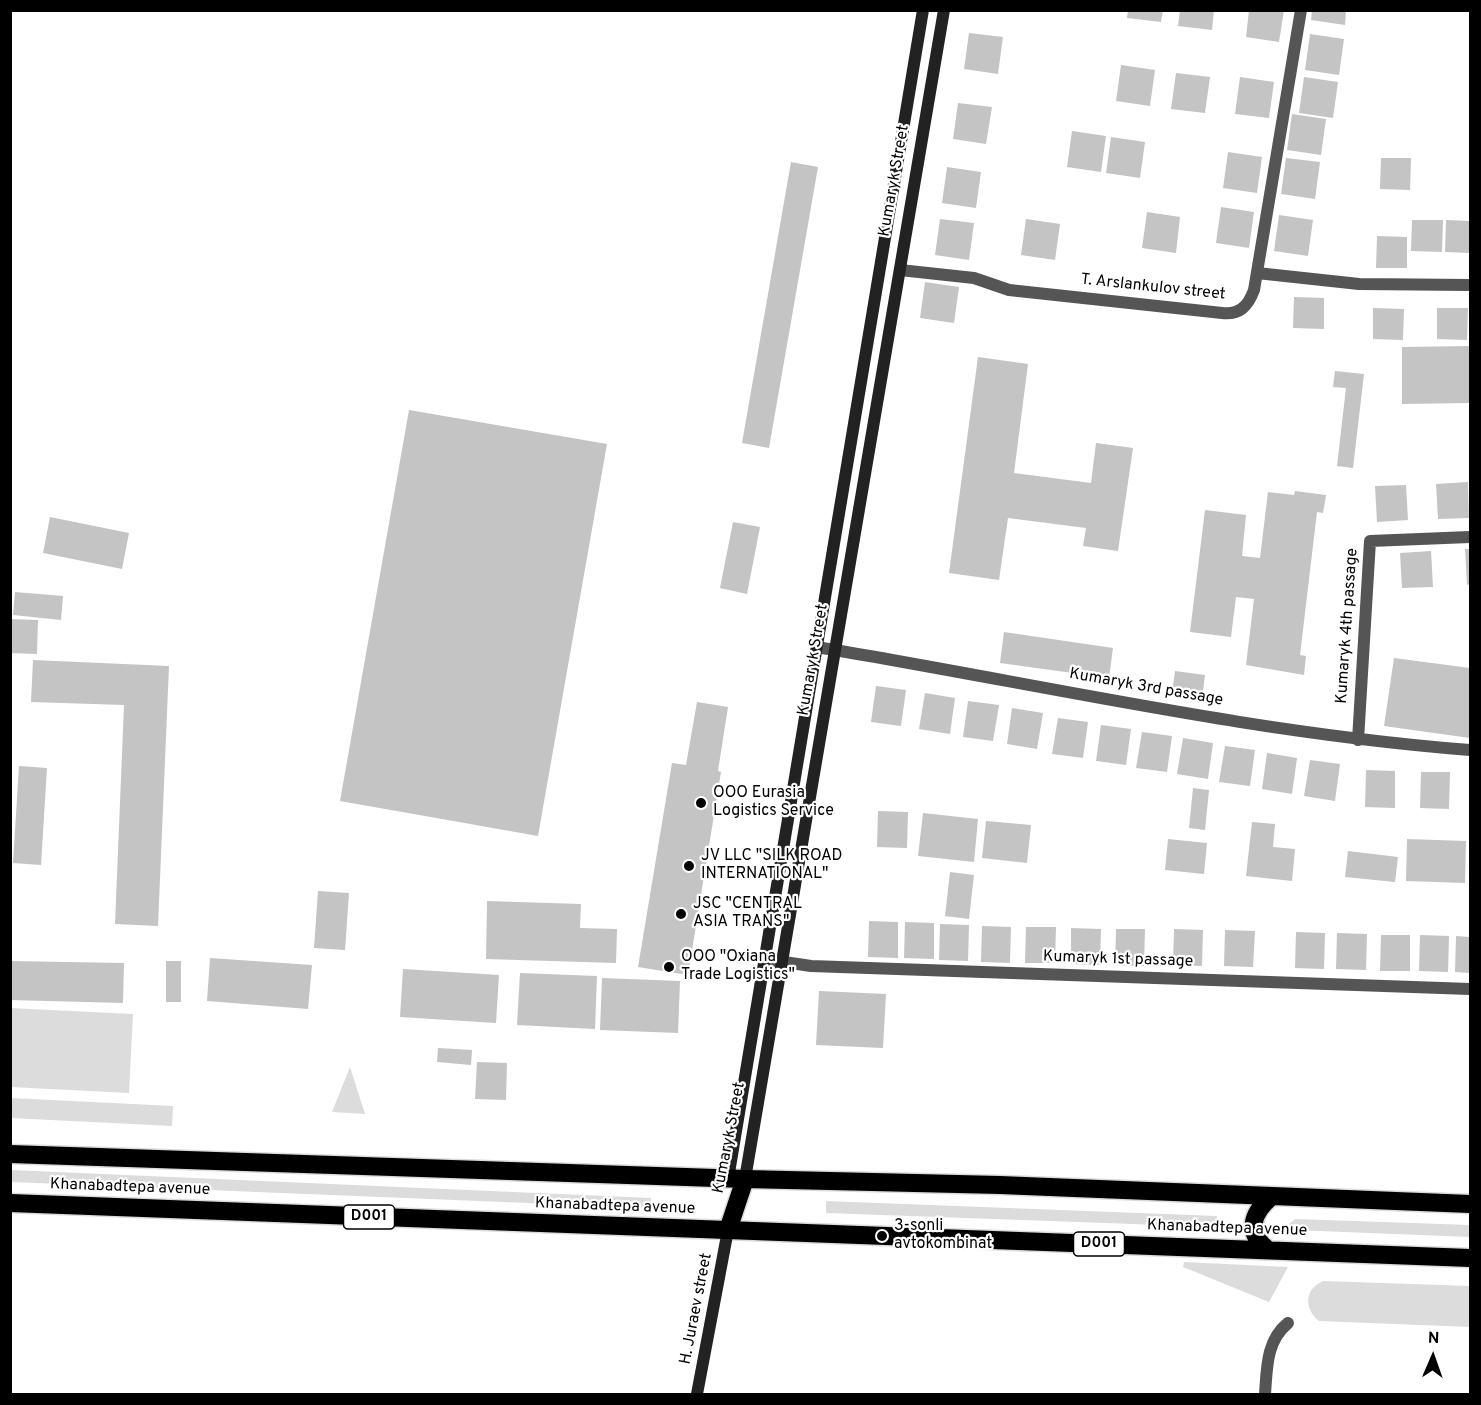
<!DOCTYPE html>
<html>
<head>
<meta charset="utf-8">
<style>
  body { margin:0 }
  #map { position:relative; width:1481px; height:1405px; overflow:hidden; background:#fff; font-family:Overpass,sans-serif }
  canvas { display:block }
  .frame { position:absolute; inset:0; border:12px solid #000; pointer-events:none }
  .north { position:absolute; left:1403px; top:1327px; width:60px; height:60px; -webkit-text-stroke:4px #fff; paint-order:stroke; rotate:2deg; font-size:16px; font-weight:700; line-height:24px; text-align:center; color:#000 }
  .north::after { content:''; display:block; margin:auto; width:21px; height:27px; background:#000; clip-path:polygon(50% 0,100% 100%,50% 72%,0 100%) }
</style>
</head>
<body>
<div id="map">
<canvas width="1481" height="1405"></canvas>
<div class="frame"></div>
<div class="north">N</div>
</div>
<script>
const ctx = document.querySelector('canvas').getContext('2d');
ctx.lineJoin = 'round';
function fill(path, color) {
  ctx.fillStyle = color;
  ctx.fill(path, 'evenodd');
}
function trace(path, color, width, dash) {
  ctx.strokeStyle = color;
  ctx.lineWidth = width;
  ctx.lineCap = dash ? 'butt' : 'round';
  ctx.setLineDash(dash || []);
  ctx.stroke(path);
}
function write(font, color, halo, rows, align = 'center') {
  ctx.font = font + ' Overpass,sans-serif';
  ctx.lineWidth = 4.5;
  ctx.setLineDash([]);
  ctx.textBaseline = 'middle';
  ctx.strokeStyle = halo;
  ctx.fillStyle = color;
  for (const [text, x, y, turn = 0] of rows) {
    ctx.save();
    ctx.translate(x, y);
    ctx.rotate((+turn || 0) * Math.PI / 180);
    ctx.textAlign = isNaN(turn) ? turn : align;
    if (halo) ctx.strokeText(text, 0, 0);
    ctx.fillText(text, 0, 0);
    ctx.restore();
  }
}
fill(new Path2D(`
  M 10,1008 L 133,1014 L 129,1093 L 11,1087 Z
  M 350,1067 L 365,1114 L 332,1112 Z
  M 11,1098 L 173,1106 L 172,1126 L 11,1118 Z
  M 11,1170 L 651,1198 L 651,1208 L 11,1182 Z
  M 826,1201 L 1217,1216 L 1217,1227 L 826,1213 Z
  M 1295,1219 L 1470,1225 L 1470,1237 L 1294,1230 L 1289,1224 Z
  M 1184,1262 L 1288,1267 L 1269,1302 L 1183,1267 Z
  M 1323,1281 L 1470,1286 L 1470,1327 L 1319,1321 C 1304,1309 1304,1289 1323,1281 Z`), '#dcdcdc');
fill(new Path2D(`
  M 1128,10 L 1163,10 L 1161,22 L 1127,18 Z
  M 1180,10 L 1214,10 L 1212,30 L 1178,26 Z
  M 1249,10 L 1284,10 L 1279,42 L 1246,37 Z
  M 1312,10 L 1346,10 L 1345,25 L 1311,20 Z
  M 969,33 L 1003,37 L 998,74 L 964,69 Z
  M 1310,34 L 1344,39 L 1339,75 L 1305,70 Z
  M 1121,65 L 1155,70 L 1150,106 L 1116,101 Z
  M 1176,73 L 1210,77 L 1205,113 L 1171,109 Z
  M 1240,77 L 1274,82 L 1269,118 L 1235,114 Z
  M 1304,77 L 1338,82 L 1333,118 L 1299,113 Z
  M 958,103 L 992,107 L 986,144 L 953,139 Z
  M 1292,114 L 1326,119 L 1321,155 L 1287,150 Z
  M 1072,131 L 1106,136 L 1101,172 L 1067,167 Z
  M 1111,137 L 1145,142 L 1140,178 L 1106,173 Z
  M 1228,152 L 1262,157 L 1257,193 L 1223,188 Z
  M 1286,158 L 1320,162 L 1315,199 L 1281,194 Z
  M 1381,158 L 1411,158 L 1410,190 L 1380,189 Z
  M 791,162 L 818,167 L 769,448 L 742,443 Z
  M 947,167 L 981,172 L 976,208 L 942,203 Z
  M 1221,207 L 1254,212 L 1249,248 L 1216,243 Z
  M 1147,212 L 1180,217 L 1176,253 L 1142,248 Z
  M 1279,215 L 1313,220 L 1308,256 L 1274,251 Z
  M 940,219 L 974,223 L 969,260 L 935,255 Z
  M 1026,219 L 1060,224 L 1055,260 L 1021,255 Z
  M 1412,220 L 1443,220 L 1442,252 L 1411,251 Z
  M 1446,220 L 1470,221 L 1470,253 L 1445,252 Z
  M 1377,236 L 1407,237 L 1407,268 L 1376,268 Z
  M 925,282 L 959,287 L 954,323 L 920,318 Z
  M 1294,297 L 1324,298 L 1324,329 L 1293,328 Z
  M 1373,308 L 1404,309 L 1403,340 L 1373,339 Z
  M 1437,308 L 1468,308 L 1467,340 L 1437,339 Z
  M 1470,346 L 1470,403 L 1402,404 L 1402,347 Z
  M 978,357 L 1028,364 L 1014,473 L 1091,483 L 1096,443 L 1133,448 L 1118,551 L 1083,546 L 1086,528 L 1008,518 L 999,580 L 949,573 Z
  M 1335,371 L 1364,374 L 1353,468 L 1337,466 L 1346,388 L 1333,387 Z
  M 409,410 L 607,444 L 538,836 L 340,801 Z
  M 1468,482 L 1469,518 L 1438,519 L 1436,484 Z
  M 1406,485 L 1408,520 L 1377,522 L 1375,486 Z
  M 1295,491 L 1326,495 L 1323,513 L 1317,512 L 1300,655 L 1306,656 L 1304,675 L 1246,665 L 1254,599 L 1236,597 L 1231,637 L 1190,632 L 1205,510 L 1246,515 L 1242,556 L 1260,558 L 1268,492 L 1294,495 Z
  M 50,517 L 129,533 L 122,569 L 43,553 Z
  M 733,522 L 760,527 L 747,594 L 720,588 Z
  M 1465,549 L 1470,549 L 1470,584 L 1467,585 Z
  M 1431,551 L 1433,587 L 1402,588 L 1400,553 Z
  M 15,592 L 63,596 L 61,620 L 13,615 Z
  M 10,619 L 38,620 L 37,654 L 10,653 Z
  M 1004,632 L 1113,648 L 1109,678 L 1000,663 Z
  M 1394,658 L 1470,668 L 1470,738 L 1384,726 Z
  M 33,660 L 169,666 L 158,926 L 115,924 L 124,705 L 31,702 Z
  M 1175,671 L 1205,675 L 1202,698 L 1172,693 Z
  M 876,686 L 906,690 L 901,726 L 871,722 Z
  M 925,693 L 955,698 L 950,734 L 919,729 Z
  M 968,701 L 999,705 L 993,741 L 963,737 Z
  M 697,702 L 728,707 L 718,771 L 721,772 L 688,975 L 638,967 L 672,763 L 686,765 Z
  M 1012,708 L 1043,713 L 1037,749 L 1007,744 Z
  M 1058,718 L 1088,722 L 1083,758 L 1052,754 Z
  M 1101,725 L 1131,729 L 1126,765 L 1096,761 Z
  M 1142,732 L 1172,736 L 1167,772 L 1136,768 Z
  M 1183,738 L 1213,743 L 1208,779 L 1177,774 Z
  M 1225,746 L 1255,750 L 1250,786 L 1219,782 Z
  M 1267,753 L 1297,758 L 1292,794 L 1262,789 Z
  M 1310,760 L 1340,764 L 1335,801 L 1304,796 Z
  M 19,766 L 47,768 L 41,865 L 13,863 Z
  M 1366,770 L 1395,771 L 1395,808 L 1365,807 Z
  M 1421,772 L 1450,772 L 1449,809 L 1420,808 Z
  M 1193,788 L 1209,790 L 1205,830 L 1189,828 Z
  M 878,811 L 908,812 L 907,848 L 877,847 Z
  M 923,813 L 978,819 L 974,862 L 918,856 Z
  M 986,821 L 1031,825 L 1027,863 L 982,858 Z
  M 1252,822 L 1275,824 L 1273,847 L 1295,849 L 1292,881 L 1246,876 Z
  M 1168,839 L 1207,843 L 1204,874 L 1165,870 Z
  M 1407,839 L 1466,841 L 1465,883 L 1406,881 Z
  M 1348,851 L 1398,857 L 1395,882 L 1345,877 Z
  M 950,872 L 974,875 L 969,919 L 945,916 Z
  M 318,891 L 349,893 L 345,950 L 314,948 Z
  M 487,901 L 581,904 L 580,928 L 617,929 L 616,963 L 486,959 Z
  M 869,921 L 898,922 L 898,958 L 868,957 Z
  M 905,922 L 934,923 L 934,959 L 904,958 Z
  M 940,924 L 969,925 L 968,961 L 939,960 Z
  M 982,926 L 1011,927 L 1010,963 L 981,962 Z
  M 1026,927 L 1056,927 L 1055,963 L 1025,963 Z
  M 1071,928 L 1101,929 L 1100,965 L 1071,964 Z
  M 1116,929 L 1145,929 L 1144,966 L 1115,965 Z
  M 1174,929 L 1203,930 L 1202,966 L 1173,965 Z
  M 1225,930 L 1255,931 L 1253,967 L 1224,966 Z
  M 1296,932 L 1325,933 L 1324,969 L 1295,968 Z
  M 1337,933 L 1367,934 L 1366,970 L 1336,969 Z
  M 1381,935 L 1410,935 L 1410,971 L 1380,971 Z
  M 1420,935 L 1449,936 L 1448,972 L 1419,971 Z
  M 1456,936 L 1470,937 L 1470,973 L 1455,972 Z
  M 210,958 L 312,965 L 308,1009 L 207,1001 Z
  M 10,961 L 124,963 L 123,1003 L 10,1000 Z
  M 166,961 L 181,961 L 181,1002 L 166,1002 Z
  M 403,969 L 499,975 L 496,1023 L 400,1017 Z
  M 520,973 L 597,976 L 595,1029 L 517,1025 Z
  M 602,978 L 680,981 L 678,1033 L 600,1030 Z
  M 819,991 L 886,994 L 883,1048 L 816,1045 Z
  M 438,1048 L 472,1050 L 471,1065 L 437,1062 Z
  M 477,1062 L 507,1063 L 506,1100 L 475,1099 Z`), '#c4c4c4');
const highway = new Path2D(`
  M 10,1154 L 745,1179 L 1000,1185 L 1470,1204
  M 10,1203 L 1470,1258
  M 728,1230 L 745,1179
  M 1268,1250 C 1246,1233 1251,1214 1271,1197`);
trace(highway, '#dbdbdb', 21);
trace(new Path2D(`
  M 900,270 L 974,278 L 1009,290 L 1222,313 C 1240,315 1248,306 1254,290 L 1301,10
  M 1257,273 L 1359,284 L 1470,285
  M 817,647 C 1034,683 1250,733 1470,750
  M 1358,740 L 1370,541 L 1470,537
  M 764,959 L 811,966 L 1470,989
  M 1265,1394 C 1267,1368 1266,1341 1288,1323`), '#555', 12);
trace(new Path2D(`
  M 728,1179 L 923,10
  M 745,1179 L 944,10
  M 697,1394 L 728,1230`), '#222', 12);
trace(highway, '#000', 18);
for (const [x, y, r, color] of [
  [701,803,6,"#000"],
  [689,866,6,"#000"],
  [681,914,6,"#000"],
  [669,967,6,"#000"],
  [882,1236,6,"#000"]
]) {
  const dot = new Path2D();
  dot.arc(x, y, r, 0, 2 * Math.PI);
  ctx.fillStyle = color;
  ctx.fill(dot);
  trace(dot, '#fff', 2);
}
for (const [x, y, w] of [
  [369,1217,51],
  [1099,1244,51]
]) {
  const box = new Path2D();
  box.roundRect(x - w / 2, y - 12, w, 24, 4.5);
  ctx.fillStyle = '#fff';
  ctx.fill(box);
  trace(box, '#000', 1.5);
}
write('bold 15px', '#000', null, [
  ["D001",369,1217],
  ["D001",1099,1244]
]);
write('16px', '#000', '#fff', [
  ["Kumaryk Street",895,181,-80],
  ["T. Arslankulov street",1153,288,6],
  ["Kumaryk 4th passage",1348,626,-86],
  ["Kumaryk Street",814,660,-80],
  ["Kumaryk 3rd passage",1146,688,10],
  ["Kumaryk 1st passage",1118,960,2],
  ["Kumaryk Street",730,1138,-79],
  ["Khanabadtepa avenue",130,1188,2],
  ["Khanabadtepa avenue",615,1207,2],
  ["Khanabadtepa avenue",1227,1229,2],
  ["H. Juraev street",697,1309,-79]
]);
write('16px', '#000', '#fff', [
  ["OOO Eurasia",713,794],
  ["Logistics Service",713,812],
  ["JV LLC \"SILK ROAD",701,857],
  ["INTERNATIONAL\"",701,875],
  ["JSC \"CENTRAL",693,905],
  ["ASIA TRANS\"",693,923],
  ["ООО \"Oxiana",681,958],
  ["Trade Logistics\"",681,976],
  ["3-sonli",894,1227],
  ["avtokombinat",894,1245]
], 'left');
</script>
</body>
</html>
